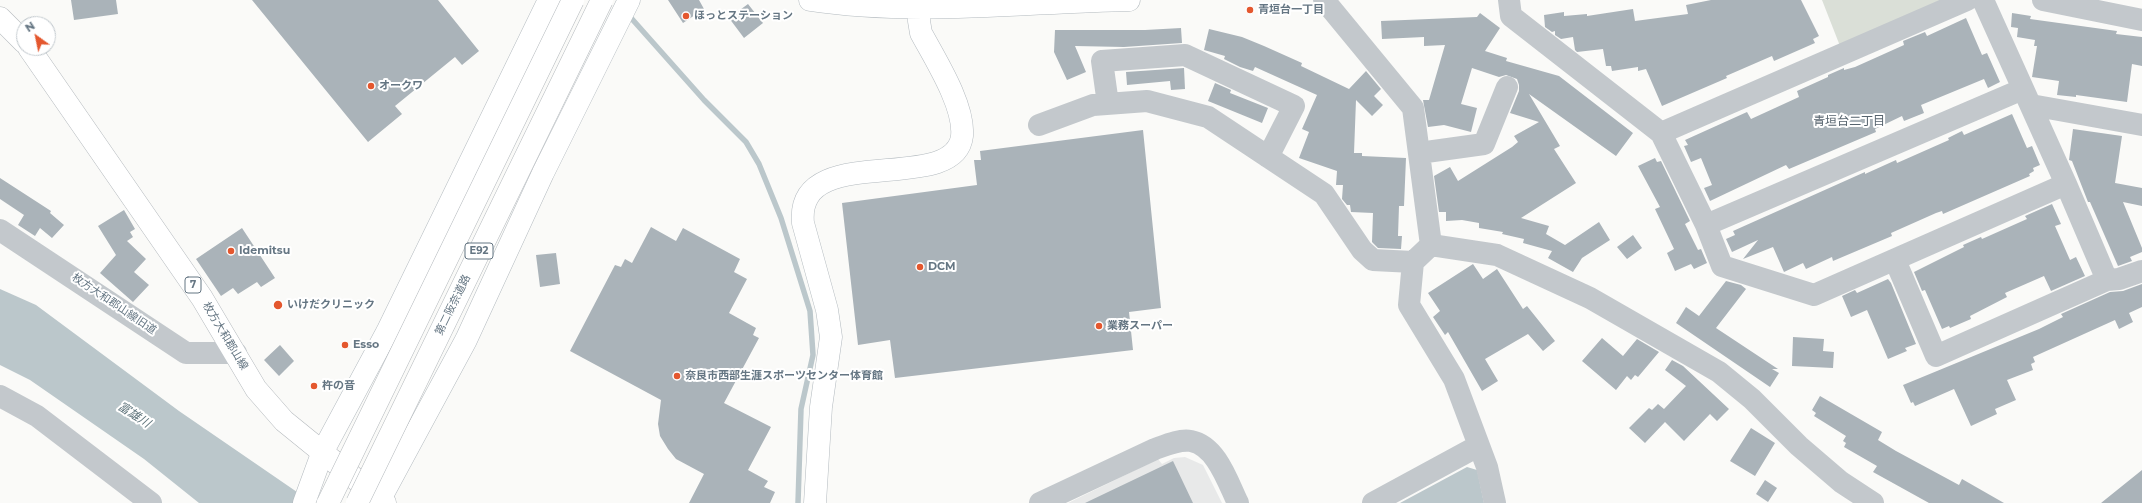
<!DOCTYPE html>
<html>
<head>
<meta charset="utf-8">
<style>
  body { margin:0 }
  #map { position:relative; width:2142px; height:503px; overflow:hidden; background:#fafaf8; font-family:Montserrat,sans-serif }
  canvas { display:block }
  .north { position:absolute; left:16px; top:16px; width:40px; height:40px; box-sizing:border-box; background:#fff; border:1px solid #c1c8cd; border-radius:50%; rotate:327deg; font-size:11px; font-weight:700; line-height:16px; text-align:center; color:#657683 }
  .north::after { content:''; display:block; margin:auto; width:14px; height:18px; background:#e4572e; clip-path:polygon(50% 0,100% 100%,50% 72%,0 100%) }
</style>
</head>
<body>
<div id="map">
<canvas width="2142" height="503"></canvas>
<div class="north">N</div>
</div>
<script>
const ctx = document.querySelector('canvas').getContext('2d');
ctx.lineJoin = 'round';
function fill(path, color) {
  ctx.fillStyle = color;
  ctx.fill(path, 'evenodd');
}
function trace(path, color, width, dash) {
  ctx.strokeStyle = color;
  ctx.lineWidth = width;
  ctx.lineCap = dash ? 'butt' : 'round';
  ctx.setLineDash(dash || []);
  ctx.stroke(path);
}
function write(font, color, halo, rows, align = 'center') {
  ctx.font = font + ' Montserrat,"Noto Sans JP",sans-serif';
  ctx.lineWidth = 4;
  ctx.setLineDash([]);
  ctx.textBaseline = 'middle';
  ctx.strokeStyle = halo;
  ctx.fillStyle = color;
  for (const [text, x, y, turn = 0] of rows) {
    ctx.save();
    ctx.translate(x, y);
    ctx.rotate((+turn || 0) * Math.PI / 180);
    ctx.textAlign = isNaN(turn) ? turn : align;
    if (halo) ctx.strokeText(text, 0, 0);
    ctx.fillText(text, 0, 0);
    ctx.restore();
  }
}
fill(new Path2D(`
  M 1185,457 L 1203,465 L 1222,503 L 1068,503 L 1158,459 L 1162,464 L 1174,458 Z`), '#e8e9e9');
fill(new Path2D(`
  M 1822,0 L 1946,0 L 1840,46 Z`), '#dadfd7');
fill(new Path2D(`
  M 0,289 L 36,305 L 179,411 L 313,503 L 199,503 L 144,459 L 30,380 L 0,365 Z
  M 1467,467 L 1477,470 L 1484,503 L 1400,503 Z`), '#bbc7cb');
trace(new Path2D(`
  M 632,19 L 704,100 L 746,142 L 759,164 L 781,218 L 810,311 L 813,355 L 801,409 L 798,503`), '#bbc7cb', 5.5);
fill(new Path2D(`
  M 71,0 L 116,0 L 118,14 L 74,20 Z
  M 252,0 L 438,0 L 479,51 L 462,65 L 455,57 L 395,106 L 402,114 L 368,142 Z
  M 668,0 L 699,0 L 704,9 L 683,23 Z
  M 1711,0 L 1801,0 L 1819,36 L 1813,39 L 1815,43 L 1774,61 L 1772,56 L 1726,76 L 1727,78 L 1662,106 L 1646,69 L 1638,71 L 1638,67 L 1612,71 L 1611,66 L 1606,66 L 1603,49 L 1577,52 L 1575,50 L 1573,37 L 1561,39 L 1555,35 L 1555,31 L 1552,32 L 1545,27 L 1544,15 L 1564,12 L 1564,16 L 1587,14 L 1587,16 L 1633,9 L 1635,21 L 1688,14 L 1686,5 Z
  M 748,4 L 763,23 L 744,38 L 729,18 Z
  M 1480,13 L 1500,28 L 1485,51 L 1507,58 L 1506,61 L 1559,76 L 1633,133 L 1616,156 L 1529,94 L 1560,146 L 1554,149 L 1576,183 L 1521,218 L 1549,226 L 1546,234 L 1565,245 L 1599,222 L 1610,240 L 1582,258 L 1573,272 L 1548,258 L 1552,251 L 1523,243 L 1524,239 L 1502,234 L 1503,232 L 1479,228 L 1479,223 L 1462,220 L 1446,221 L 1446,212 L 1439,212 L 1434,176 L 1450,167 L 1458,181 L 1512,147 L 1518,142 L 1514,136 L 1539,122 L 1510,113 L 1519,91 L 1519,85 L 1517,79 L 1506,75 L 1499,77 L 1472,68 L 1461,104 L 1477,108 L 1471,132 L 1444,125 L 1428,127 L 1423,100 L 1429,100 L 1445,45 L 1424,46 L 1424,37 L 1382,39 L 1381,21 L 1477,17 Z
  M 2012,13 L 2031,16 L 2030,19 L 2117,31 L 2116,34 L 2142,37 L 2142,66 L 2132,64 L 2127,102 L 2076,95 L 2076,97 L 2057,95 L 2059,81 L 2032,77 L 2037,46 L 2034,46 L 2035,40 L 2017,37 L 2018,28 L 2011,27 Z
  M 1966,18 L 1982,55 L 1987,53 L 2000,82 L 1988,88 L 1984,79 L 1921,105 L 1924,113 L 1904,121 L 1902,116 L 1875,129 L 1876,132 L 1789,169 L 1786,165 L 1710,201 L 1704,188 L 1712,185 L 1701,158 L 1691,162 L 1684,146 L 1688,145 L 1685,140 L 1747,112 L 1751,119 L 1799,97 L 1797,91 L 1828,77 L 1828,75 L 1844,68 L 1844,70 L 1855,67 L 1904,45 L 1903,41 L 1925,32 L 1927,36 Z
  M 1181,28 L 1182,43 L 1124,47 L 1075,46 L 1086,72 L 1067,80 L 1054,52 L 1055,30 L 1145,30 Z
  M 1209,29 L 1242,37 L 1264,46 L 1302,63 L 1301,66 L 1349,89 L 1366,71 L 1381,89 L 1374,96 L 1383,105 L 1372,116 L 1356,100 L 1354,153 L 1362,153 L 1362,156 L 1406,158 L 1404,206 L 1399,206 L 1398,236 L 1402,236 L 1401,249 L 1378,248 L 1372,242 L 1373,213 L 1351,212 L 1350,205 L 1347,205 L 1342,199 L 1343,185 L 1336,185 L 1337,171 L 1299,158 L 1309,132 L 1302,129 L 1317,95 L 1255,67 L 1253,71 L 1240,67 L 1224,59 L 1225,56 L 1204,50 Z
  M 1184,68 L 1185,89 L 1171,90 L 1170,81 L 1127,85 L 1126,72 Z
  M 1215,83 L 1231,90 L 1230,93 L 1268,108 L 1262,123 L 1208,101 Z
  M 2012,114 L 2027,148 L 2032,146 L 2040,165 L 2033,168 L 2034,171 L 2029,174 L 2030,176 L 1943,214 L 1942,211 L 1936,213 L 1891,233 L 1892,236 L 1833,261 L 1832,257 L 1806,269 L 1803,263 L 1784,272 L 1773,247 L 1743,259 L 1758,240 L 1732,252 L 1726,239 L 1735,235 L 1733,231 L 1865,172 L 1865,174 L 1896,160 L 1897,163 L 1949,140 L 1948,138 L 1962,131 L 1964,135 Z
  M 2073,129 L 2122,136 L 2115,183 L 2142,188 L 2142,206 L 2123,202 L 2142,248 L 2142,252 L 2130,257 L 2132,261 L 2118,266 L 2090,202 L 2088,202 L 2072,161 L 2069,160 Z
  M 1143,130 L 1161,308 L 1129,312 L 1133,350 L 895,378 L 890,340 L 858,345 L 842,203 L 977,185 L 974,160 L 981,160 L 980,151 Z
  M 1655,158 L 1657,162 L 1661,161 L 1690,221 L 1685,224 L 1698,250 L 1701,249 L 1707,263 L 1694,269 L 1691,264 L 1675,271 L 1667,253 L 1674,249 L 1655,209 L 1660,207 L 1638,166 Z
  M 0,178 L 51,211 L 50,213 L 64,225 L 52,238 L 40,228 L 35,236 L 18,225 L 24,215 L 0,199 Z
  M 2052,204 L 2061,224 L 2055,226 L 2070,260 L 2076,257 L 2085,276 L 2051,291 L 2044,276 L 2005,293 L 2007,297 L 1970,316 L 1971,319 L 1950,328 L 1949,326 L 1942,329 L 1925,290 L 1922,291 L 1914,272 L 1964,247 L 1963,245 L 1981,237 L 1982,239 L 2027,219 L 2025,216 Z
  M 124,210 L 135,229 L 130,232 L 133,237 L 127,241 L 146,259 L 134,272 L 149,285 L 133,302 L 100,273 L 116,255 L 98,226 Z
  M 651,227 L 676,241 L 683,228 L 740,259 L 734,272 L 747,279 L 729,313 L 756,328 L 753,335 L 759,338 L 724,403 L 771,427 L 748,470 L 768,481 L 764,487 L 775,492 L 770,503 L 689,503 L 704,474 L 676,459 L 668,449 L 660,436 L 658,424 L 661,400 L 570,351 L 615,265 L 621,267 L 625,259 L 632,263 Z
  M 242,228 L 275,278 L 261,287 L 257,282 L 238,294 L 233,288 L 221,296 L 196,259 Z
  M 1633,235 L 1642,248 L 1627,259 L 1617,247 Z
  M 556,253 L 560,284 L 540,287 L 536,255 Z
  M 1473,264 L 1483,279 L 1497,269 L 1523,309 L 1527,306 L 1555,341 L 1543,351 L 1528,334 L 1485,359 L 1498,381 L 1482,391 L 1448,332 L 1445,335 L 1433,317 L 1440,311 L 1428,293 Z
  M 1888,279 L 1891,283 L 1916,344 L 1905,348 L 1907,351 L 1888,359 L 1867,310 L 1851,317 L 1842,296 L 1855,290 L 1857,293 Z
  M 1726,281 L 1741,285 L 1746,289 L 1716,328 L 1778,369 L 1772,369 L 1779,373 L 1770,387 L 1676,323 L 1686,307 L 1699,316 Z
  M 2142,284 L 2142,307 L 2129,313 L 2133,322 L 2119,329 L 2115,320 L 2033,357 L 2035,362 L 2031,364 L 2033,370 L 2007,380 L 2016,400 L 1995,409 L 1997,414 L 1971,426 L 1954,389 L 1915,406 L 1913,402 L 1911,403 L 1903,385 L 2039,329 L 2063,317 L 2061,314 L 2110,292 L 2123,291 Z
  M 1793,337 L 1824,339 L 1823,351 L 1834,352 L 1833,368 L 1792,366 Z
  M 1602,338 L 1623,356 L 1637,339 L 1659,352 L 1638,377 L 1635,375 L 1631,380 L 1627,376 L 1616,390 L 1582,361 Z
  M 280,345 L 294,361 L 279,376 L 264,360 Z
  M 1672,360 L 1683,366 L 1729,409 L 1717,421 L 1710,414 L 1684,441 L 1665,422 L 1645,443 L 1629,428 L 1649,408 L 1652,410 L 1658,404 L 1664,409 L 1686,386 L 1665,370 Z
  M 1820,396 L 1882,432 L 1878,440 L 1896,451 L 1959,485 L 1962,479 L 2004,503 L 1929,503 L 1873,472 L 1877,466 L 1844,447 L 1846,443 L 1843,441 L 1846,436 L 1814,416 L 1816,413 L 1812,410 Z
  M 1751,428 L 1775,443 L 1755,476 L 1730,461 Z
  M 1173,461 L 1193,503 L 1085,503 Z
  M 2142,470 L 2142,503 L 2101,503 Z
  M 1765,480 L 1777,488 L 1768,502 L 1756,494 Z`), '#aab3b9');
const secondary = new Path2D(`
  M 810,0 C 914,16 1024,2 1129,0
  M 304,503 L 323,451 L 387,332 L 549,0
  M 378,503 L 466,340 L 543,173 L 629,0
  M 815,503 L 821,407 L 831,337 L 827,310 L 803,223 C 795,139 955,197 962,136 C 965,106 935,59 921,33 L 919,21 L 919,8`);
const primary = new Path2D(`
  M 0,18 L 24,42
  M 29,48 L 202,298 L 256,389 L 284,421 L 385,503`);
trace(secondary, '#b3babf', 23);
trace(primary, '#b5babe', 23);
trace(new Path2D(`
  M 1324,0 L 1413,108 L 1431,245
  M 1509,0 L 1511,16 L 1661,133 L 1706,225 L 1722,266 L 1814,295 L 2066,184
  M 1983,0 L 2066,184 L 2107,280
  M 2043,0 L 2142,20
  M 1108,104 L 1102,61 L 1185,55 L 1294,106 L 1268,157
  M 2031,105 L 2142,125
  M 1039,125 L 1093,105 L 1147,101 L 1208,117 L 1324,194 L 1362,250 L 1373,260 L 1413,262
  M 1661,133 L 1967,0
  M 1419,153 L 1484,144 L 1507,87
  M 1706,225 L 2023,89
  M 0,230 L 186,353 L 236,353
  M 1895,260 L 1936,356 L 2107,280 L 2119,279 L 2142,271
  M 0,396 L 37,416 L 151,503
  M 1040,503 L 1155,449 C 1166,445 1179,439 1191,441 C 1217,446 1228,483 1238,503
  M 1373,503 L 1478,446
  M 1495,503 L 1487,467 L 1454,379 L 1409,305 L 1413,262 L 1431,245 L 1497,255 L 1590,298 L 1719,372 L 1752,399 L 1799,446 L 1841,482 L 1873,503`), '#c3c8cc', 22);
trace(secondary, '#fff', 22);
trace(primary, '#fff', 22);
const highwayBridge = new Path2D(`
  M 328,503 L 573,0
  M 357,503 L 602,0`);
trace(highwayBridge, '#b4b9bd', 23, []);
trace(highwayBridge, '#fff', 22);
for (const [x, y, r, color] of [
  [1250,10,4,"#e4572e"],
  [686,16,4,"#e4572e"],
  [371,86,4,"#e4572e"],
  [231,251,4,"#e4572e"],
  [920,267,4,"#e4572e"],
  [278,305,5,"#e4572e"],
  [1099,326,4,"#e4572e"],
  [345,345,4,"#e4572e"],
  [677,376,4,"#e4572e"],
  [314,386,4,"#e4572e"]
]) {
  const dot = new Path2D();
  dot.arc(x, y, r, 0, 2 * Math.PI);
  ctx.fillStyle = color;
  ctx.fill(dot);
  trace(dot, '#fff', 1.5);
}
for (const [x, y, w] of [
  [479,251,28],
  [193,285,16]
]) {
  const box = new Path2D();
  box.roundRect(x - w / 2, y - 8, w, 16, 3);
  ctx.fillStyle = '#fff';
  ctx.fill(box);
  trace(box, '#657683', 1);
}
write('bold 10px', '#657683', null, [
  ["E92",479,251],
  ["7",193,285]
]);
write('bold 11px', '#657683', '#fff', [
  ["青垣台一丁目",1258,10],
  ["ほっとステーション",694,16],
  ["オークワ",379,86],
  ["Idemitsu",239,251],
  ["DCM",928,267],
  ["いけだクリニック",287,305],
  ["業務スーパー",1107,326],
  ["Esso",353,345],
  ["奈良市西部生涯スポーツセンター体育館",685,376],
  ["杵の音",322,386]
], 'left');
write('11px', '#657683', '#fff', [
  ["枚方大和郡山線旧道",114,304,34],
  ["第二阪奈道路",453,305,-64],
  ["枚方大和郡山線",225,336,59]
]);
write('12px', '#57646e', '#fff', [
  ["青垣台二丁目",1849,121]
]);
write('italic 12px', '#60757c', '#fff', [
  ["富雄川",134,415,33]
]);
</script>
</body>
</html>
